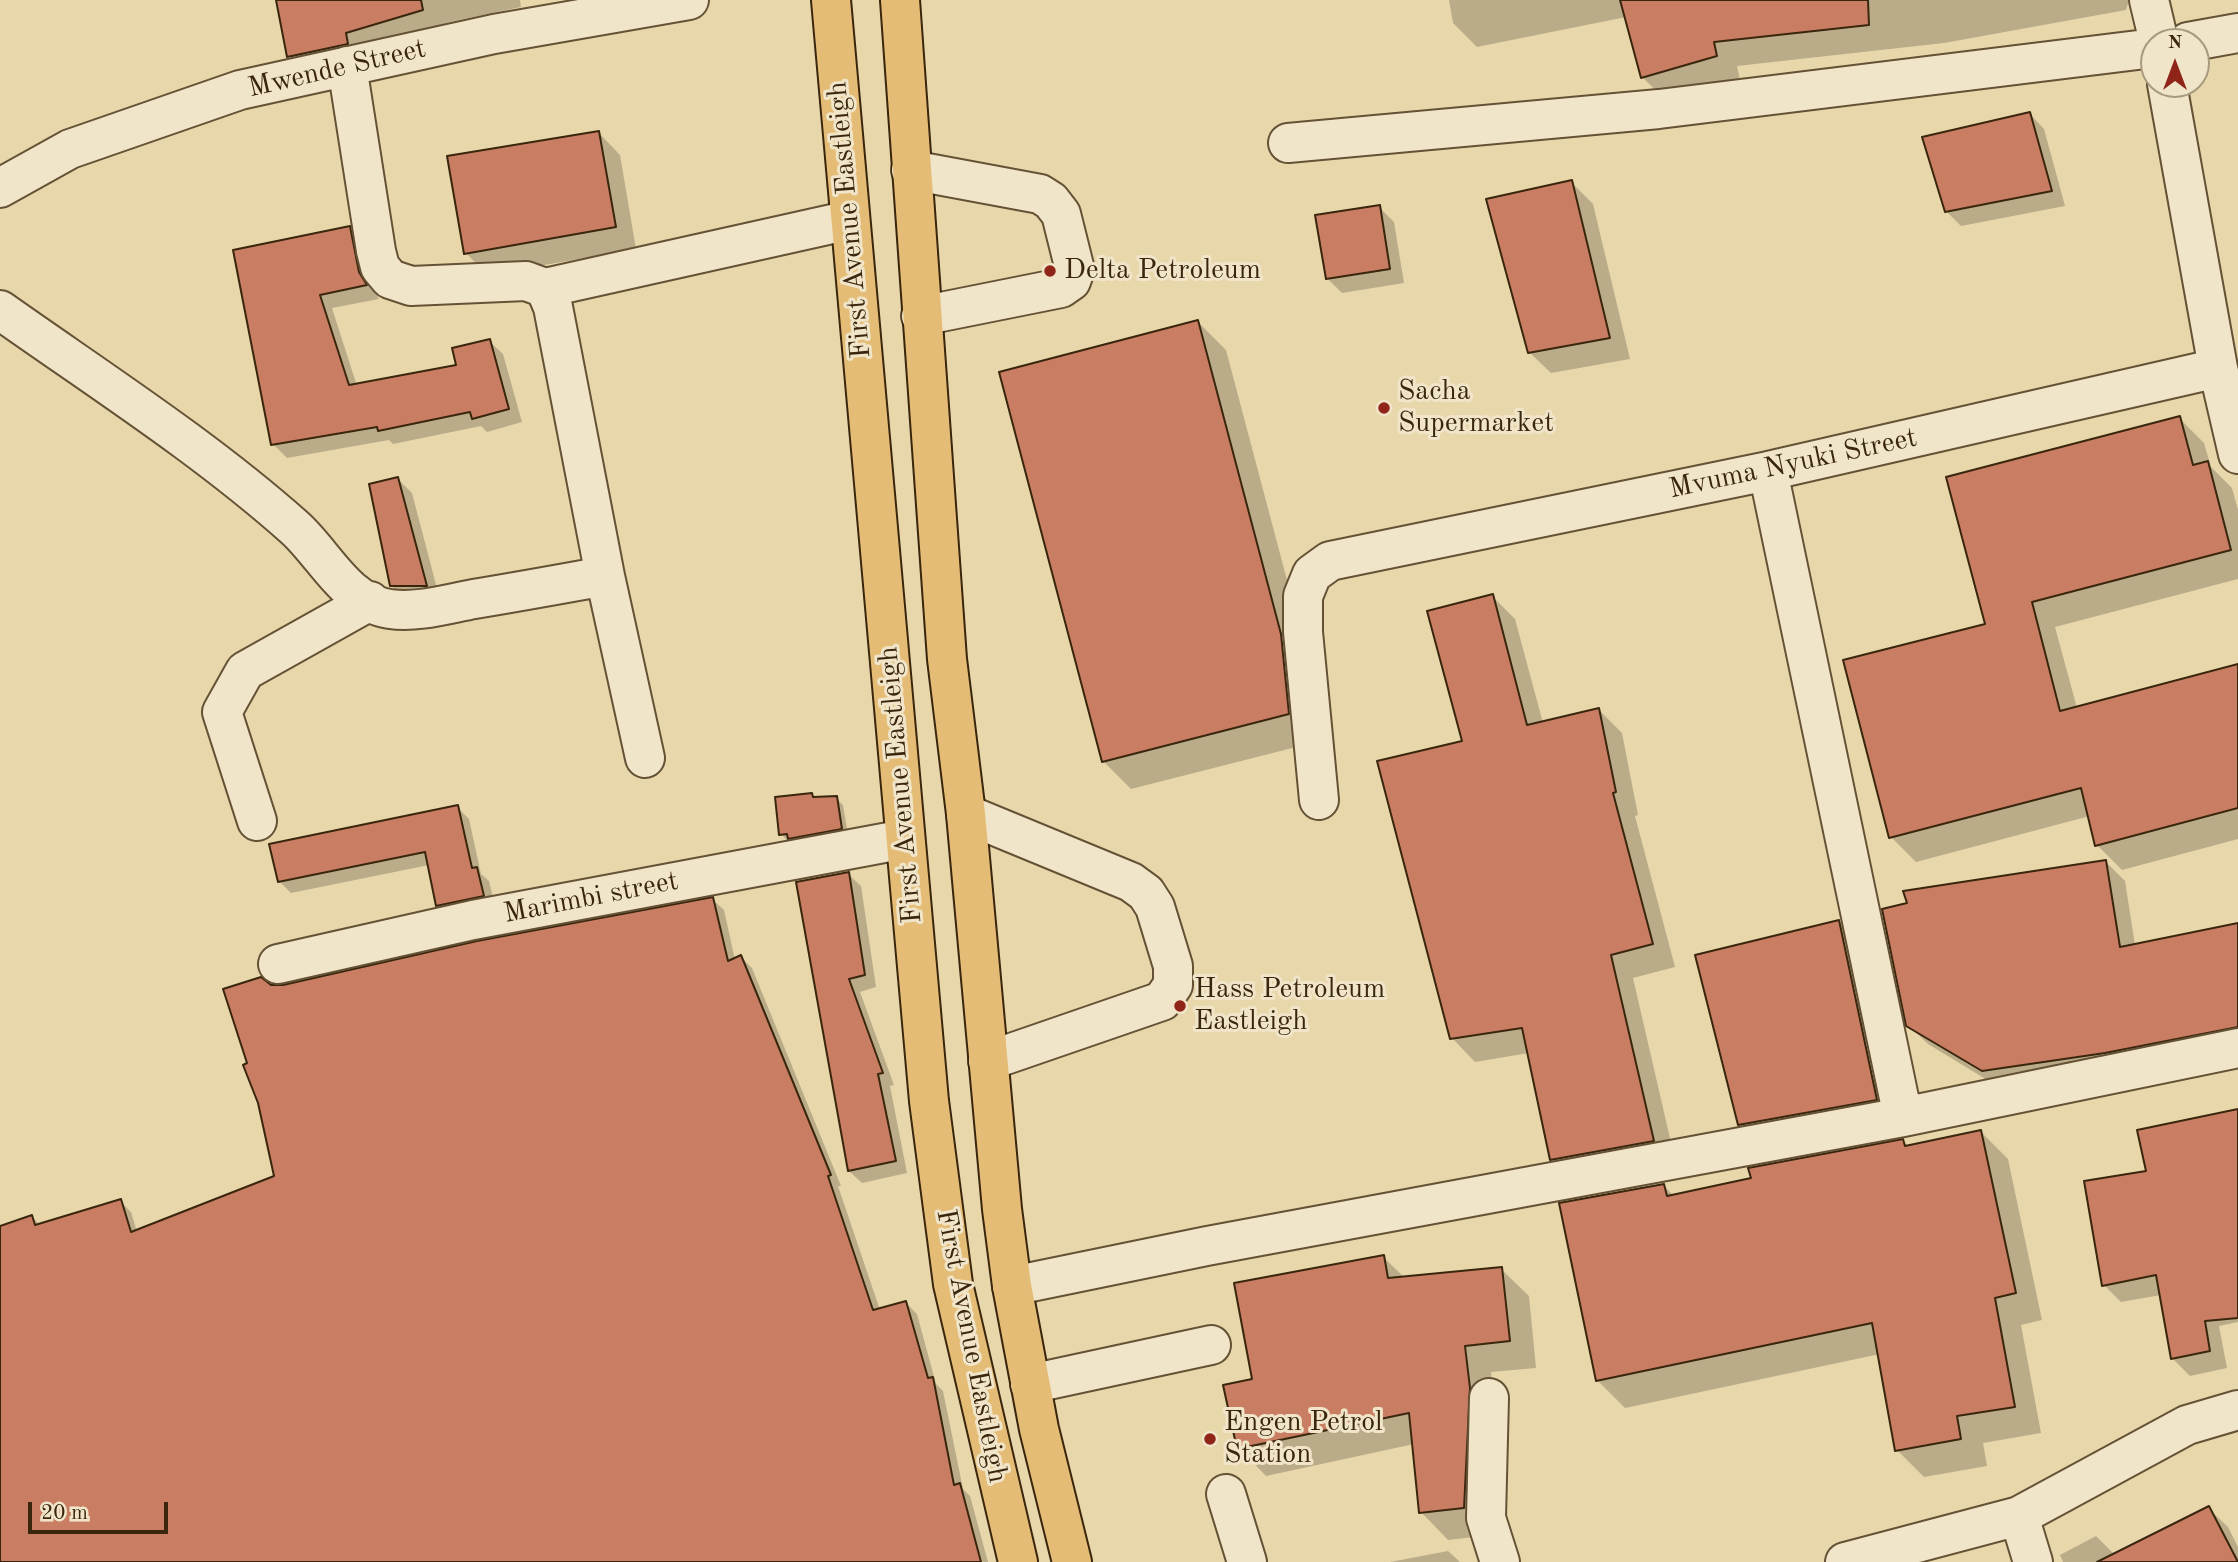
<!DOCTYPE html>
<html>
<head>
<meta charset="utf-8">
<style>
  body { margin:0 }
  #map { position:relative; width:2238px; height:1562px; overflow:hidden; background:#e9d7ac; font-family:"Old Standard TT",serif }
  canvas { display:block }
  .north { position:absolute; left:2140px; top:28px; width:70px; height:70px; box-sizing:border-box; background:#f1e5c9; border:2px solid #a7997e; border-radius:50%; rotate:0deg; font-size:19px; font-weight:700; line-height:28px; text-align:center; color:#39260d }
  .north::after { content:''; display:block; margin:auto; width:24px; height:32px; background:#8f2418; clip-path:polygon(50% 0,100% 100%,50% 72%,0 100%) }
  .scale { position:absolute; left:28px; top:1502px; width:140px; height:32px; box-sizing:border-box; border:4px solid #39260d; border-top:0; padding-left:9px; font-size:21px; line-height:24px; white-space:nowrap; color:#39260d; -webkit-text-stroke:5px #f1e5c9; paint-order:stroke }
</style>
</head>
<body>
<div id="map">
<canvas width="2238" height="1562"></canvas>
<div class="north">N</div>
<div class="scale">20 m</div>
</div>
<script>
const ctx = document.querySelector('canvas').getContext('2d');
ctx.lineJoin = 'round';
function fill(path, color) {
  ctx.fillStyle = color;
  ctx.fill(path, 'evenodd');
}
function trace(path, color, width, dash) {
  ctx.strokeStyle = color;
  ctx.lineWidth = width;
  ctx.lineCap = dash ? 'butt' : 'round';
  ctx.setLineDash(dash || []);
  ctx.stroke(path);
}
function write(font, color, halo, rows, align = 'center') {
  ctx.font = font + ' "Old Standard TT",serif';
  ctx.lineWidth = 6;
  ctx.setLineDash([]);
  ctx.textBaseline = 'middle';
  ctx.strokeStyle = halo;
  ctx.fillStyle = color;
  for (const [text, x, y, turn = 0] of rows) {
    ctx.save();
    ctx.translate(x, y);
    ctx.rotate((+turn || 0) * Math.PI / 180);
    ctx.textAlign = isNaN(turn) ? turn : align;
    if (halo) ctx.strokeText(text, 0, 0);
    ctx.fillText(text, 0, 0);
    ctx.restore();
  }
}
fill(new Path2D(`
  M 278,0 L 520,0 L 521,7 L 450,22 L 361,49 L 305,73 L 289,56 Z
  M 1449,0 L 2129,0 L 2126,10 L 1944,43 L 1737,66 L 1740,80 L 1667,101 L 1642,77 L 1626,17 L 1477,47 L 1453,23 Z
  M 2030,114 L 2044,129 L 2065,206 L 1961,226 L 1946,211 Z
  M 599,133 L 620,155 L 636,249 L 487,275 L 466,253 Z
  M 1571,182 L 1593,204 L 1630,359 L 1551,373 L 1529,352 Z
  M 1379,207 L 1394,222 L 1404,283 L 1342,293 L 1327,278 Z
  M 349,228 L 363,241 L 372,288 L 379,299 L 332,308 L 357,386 L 458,366 L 489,341 L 503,354 L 522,422 L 487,432 L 481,426 L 393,444 L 389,440 L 287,458 L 273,444 L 235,251 Z
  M 1198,322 L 1226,350 L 1309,663 L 1316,742 L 1131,789 L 1103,761 Z
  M 2179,418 L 2204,443 L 2211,467 L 2232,488 L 2238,510 L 2238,579 L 2055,627 L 2077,708 L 2238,666 L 2238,839 L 2122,870 L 2097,845 L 2090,816 L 1916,862 L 1891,837 L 1987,625 Z
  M 398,479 L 412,493 L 440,600 L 406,600 L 391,585 Z
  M 1492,596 L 1515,619 L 1543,723 L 1599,710 L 1622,733 L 1638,815 L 1635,816 L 1675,967 L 1633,978 L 1676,1164 L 1574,1182 L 1551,1159 L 1529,1053 L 1475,1062 L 1452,1038 L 1464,742 Z
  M 811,795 L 815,799 L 836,798 L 843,805 L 848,835 L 788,841 L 781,834 Z
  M 457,807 L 469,819 L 481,874 L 489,881 L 495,907 L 449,917 L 437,905 L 429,865 L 291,893 L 279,881 Z
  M 2106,862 L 2125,881 L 2135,945 L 2238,925 L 2238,1048 L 2002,1089 L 1928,1044 L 1908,1025 Z
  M 848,874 L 861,886 L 876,987 L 860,992 L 894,1085 L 890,1086 L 907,1173 L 862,1183 L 849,1171 Z
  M 712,899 L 724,910 L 735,960 L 741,957 L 752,968 L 841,1186 L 838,1186 L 880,1310 L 906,1303 L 917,1314 L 936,1384 L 943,1391 L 963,1489 L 970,1496 L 988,1562 L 0,1562 L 0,1227 L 32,1217 L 40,1225 L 120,1201 L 131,1212 L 137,1232 L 276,1177 L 249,1064 L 270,986 L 283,987 Z
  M 1839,922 L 1867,950 L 1904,1127 L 1767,1153 L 1739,1125 Z
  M 2238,1110 L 2238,1322 L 2219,1326 L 2227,1368 L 2190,1376 L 2172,1358 L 2161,1295 L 2121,1302 L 2104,1285 L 2148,1172 Z
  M 1981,1132 L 2008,1159 L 2042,1320 L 2021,1325 L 2041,1433 L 1983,1443 L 1987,1466 L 1924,1477 L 1897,1450 L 1880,1354 L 1625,1408 L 1597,1380 L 1663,1185 L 1674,1196 L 1903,1141 L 1908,1147 Z
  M 1383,1257 L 1405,1278 L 1501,1269 L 1529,1296 L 1536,1368 L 1491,1372 L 1496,1417 L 1491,1535 L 1448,1540 L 1421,1512 L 1414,1444 L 1266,1476 L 1239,1448 L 1254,1380 Z
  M 2208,1508 L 2228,1527 L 2238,1547 L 2238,1562 L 2063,1562 L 2060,1555 L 2096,1536 L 2115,1555 Z
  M 1448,1551 L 1460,1562 L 1390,1562 Z`), '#0003');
const building = new Path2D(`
  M 276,0 L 421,0 L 423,10 L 346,33 L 348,44 L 287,57 Z
  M 1620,0 L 1868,0 L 1869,25 L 1714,42 L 1717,56 L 1641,78 Z
  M 2030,112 L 2052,191 L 1945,212 L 1922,137 Z
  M 599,131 L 616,227 L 464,254 L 447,156 Z
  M 1572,180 L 1610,338 L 1528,353 L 1486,199 Z
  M 1380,205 L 1390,269 L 1326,279 L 1315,215 Z
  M 350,226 L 359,272 L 367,285 L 320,295 L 349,385 L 456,365 L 452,348 L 490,339 L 509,409 L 472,419 L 470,412 L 378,431 L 377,427 L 271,445 L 233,250 Z
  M 1198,320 L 1281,634 L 1289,714 L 1102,762 L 999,372 Z
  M 2180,416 L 2193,465 L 2208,461 L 2231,550 L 2032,602 L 2060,711 L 2238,664 L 2238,808 L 2095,846 L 2081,788 L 1889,838 L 1843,660 L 1985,624 L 1946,477 Z
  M 398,477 L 427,586 L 390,586 L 369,484 Z
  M 1493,594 L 1527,725 L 1599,708 L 1616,792 L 1613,793 L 1653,944 L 1611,955 L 1654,1141 L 1550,1160 L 1522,1028 L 1450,1039 L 1377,761 L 1462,741 L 1427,611 Z
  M 812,793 L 813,797 L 837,796 L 842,829 L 788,839 L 787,834 L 779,835 L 775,797 Z
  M 458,805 L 472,868 L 477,867 L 484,896 L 436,906 L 425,852 L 278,882 L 269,844 Z
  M 2106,860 L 2120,947 L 2238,923 L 2238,1027 L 2105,1053 L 1982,1071 L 1906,1026 L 1882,909 L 1907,903 L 1903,891 Z
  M 849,872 L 865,975 L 849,979 L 883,1073 L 878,1074 L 896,1161 L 848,1171 L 796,882 Z
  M 713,897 L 728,961 L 741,955 L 831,1175 L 828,1176 L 873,1310 L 906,1301 L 928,1378 L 933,1377 L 954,1485 L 960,1483 L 981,1562 L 0,1562 L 0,1226 L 32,1215 L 35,1225 L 121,1199 L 131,1232 L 274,1176 L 258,1103 L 243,1065 L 247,1063 L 223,989 L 261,977 L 271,985 L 283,985 L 477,941 Z
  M 1839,920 L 1877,1100 L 1738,1125 L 1695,955 Z
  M 2238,1109 L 2238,1318 L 2205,1321 L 2210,1351 L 2171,1359 L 2156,1275 L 2102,1286 L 2084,1181 L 2146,1171 L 2137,1130 Z
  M 1981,1130 L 2016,1293 L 1995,1298 L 2015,1407 L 1957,1416 L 1961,1439 L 1895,1451 L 1872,1323 L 1596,1381 L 1559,1203 L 1664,1184 L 1667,1196 L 1751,1178 L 1748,1168 L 1903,1139 L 1905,1146 Z
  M 1384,1255 L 1388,1278 L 1502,1267 L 1510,1341 L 1465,1346 L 1470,1388 L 1464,1508 L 1419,1513 L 1409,1413 L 1237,1449 L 1223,1385 L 1252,1379 L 1234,1283 Z
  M 2209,1506 L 2238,1562 L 2097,1562 Z`);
fill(building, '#c97e64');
trace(building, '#39260d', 2);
const minor = new Path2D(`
  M 2149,0 L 2159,42
  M 2188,42 L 2238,33
  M 347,66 L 376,251 L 380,267 L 390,279 L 411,286 L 526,281 L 545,288 L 553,307 L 605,576
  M 1288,143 L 1659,109 L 2154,48
  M 911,170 L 1040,194 L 1051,201 L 1061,214 L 1075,270 L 1071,281 L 1061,288 L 921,316
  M 0,188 L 70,149 L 240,90 L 494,34 L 689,0
  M 545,288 L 850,220
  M 0,310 C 99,380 204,447 295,528 C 325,555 345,602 390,609 C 417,613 447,604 474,599 C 517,592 561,584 605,576 L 645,758
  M 2218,368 L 2238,454
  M 1768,471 L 1903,1117
  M 1319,800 L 1303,632 L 1303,596 L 1312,574 L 1330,561 L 1768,471 L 2218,368 L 2167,84
  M 966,814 L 1131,882 L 1146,893 L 1155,907 L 1173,966 L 1173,985 L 1162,1001 L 988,1061
  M 257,821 L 222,712 L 245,671 L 370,601
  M 278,964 L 473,920 L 905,839
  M 1012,1286 L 1207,1246 L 1903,1117 L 2238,1048
  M 1030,1384 L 1211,1345
  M 1489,1398 L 1486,1518 L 1500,1562
  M 1226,1494 L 1247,1562
  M 2019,1516 L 2033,1562
  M 1845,1562 L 2019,1516 L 2187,1425 L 2238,1410`);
const major = new Path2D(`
  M 831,0 L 929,1101 L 953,1284 L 1018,1562
  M 900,0 L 947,659 L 966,814 L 1002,1209 L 1012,1286 L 1039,1429 L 1072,1562`);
trace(minor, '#655235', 42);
trace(major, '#39260d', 42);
trace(minor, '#f1e5c9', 38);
trace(major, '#e4bc76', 38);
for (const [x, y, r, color] of [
  [1050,271,7,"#8f2418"],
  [1384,408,7,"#8f2418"],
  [1180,1006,7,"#8f2418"],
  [1210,1439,7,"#8f2418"]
]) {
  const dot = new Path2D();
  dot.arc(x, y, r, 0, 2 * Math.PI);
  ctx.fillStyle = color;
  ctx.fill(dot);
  trace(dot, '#f1e5c9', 2.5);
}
write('28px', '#39260d', '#f1e5c9', [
  ["Mwende Street",337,69,-13],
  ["First Avenue Eastleigh",850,220,-95],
  ["Mvuma Nyuki Street",1793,464,-12],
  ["First Avenue Eastleigh",901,785,-95],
  ["Marimbi street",591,898,-11],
  ["First Avenue Eastleigh",971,1346,79]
]);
write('28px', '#39260d', '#f1e5c9', [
  ["Delta Petroleum",1064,271],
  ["Sacha",1398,392],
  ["Supermarket",1398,424],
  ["Hass Petroleum",1194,990],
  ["Eastleigh",1194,1022],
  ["Engen Petrol",1224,1423],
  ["Station",1224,1455]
], 'left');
</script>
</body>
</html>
